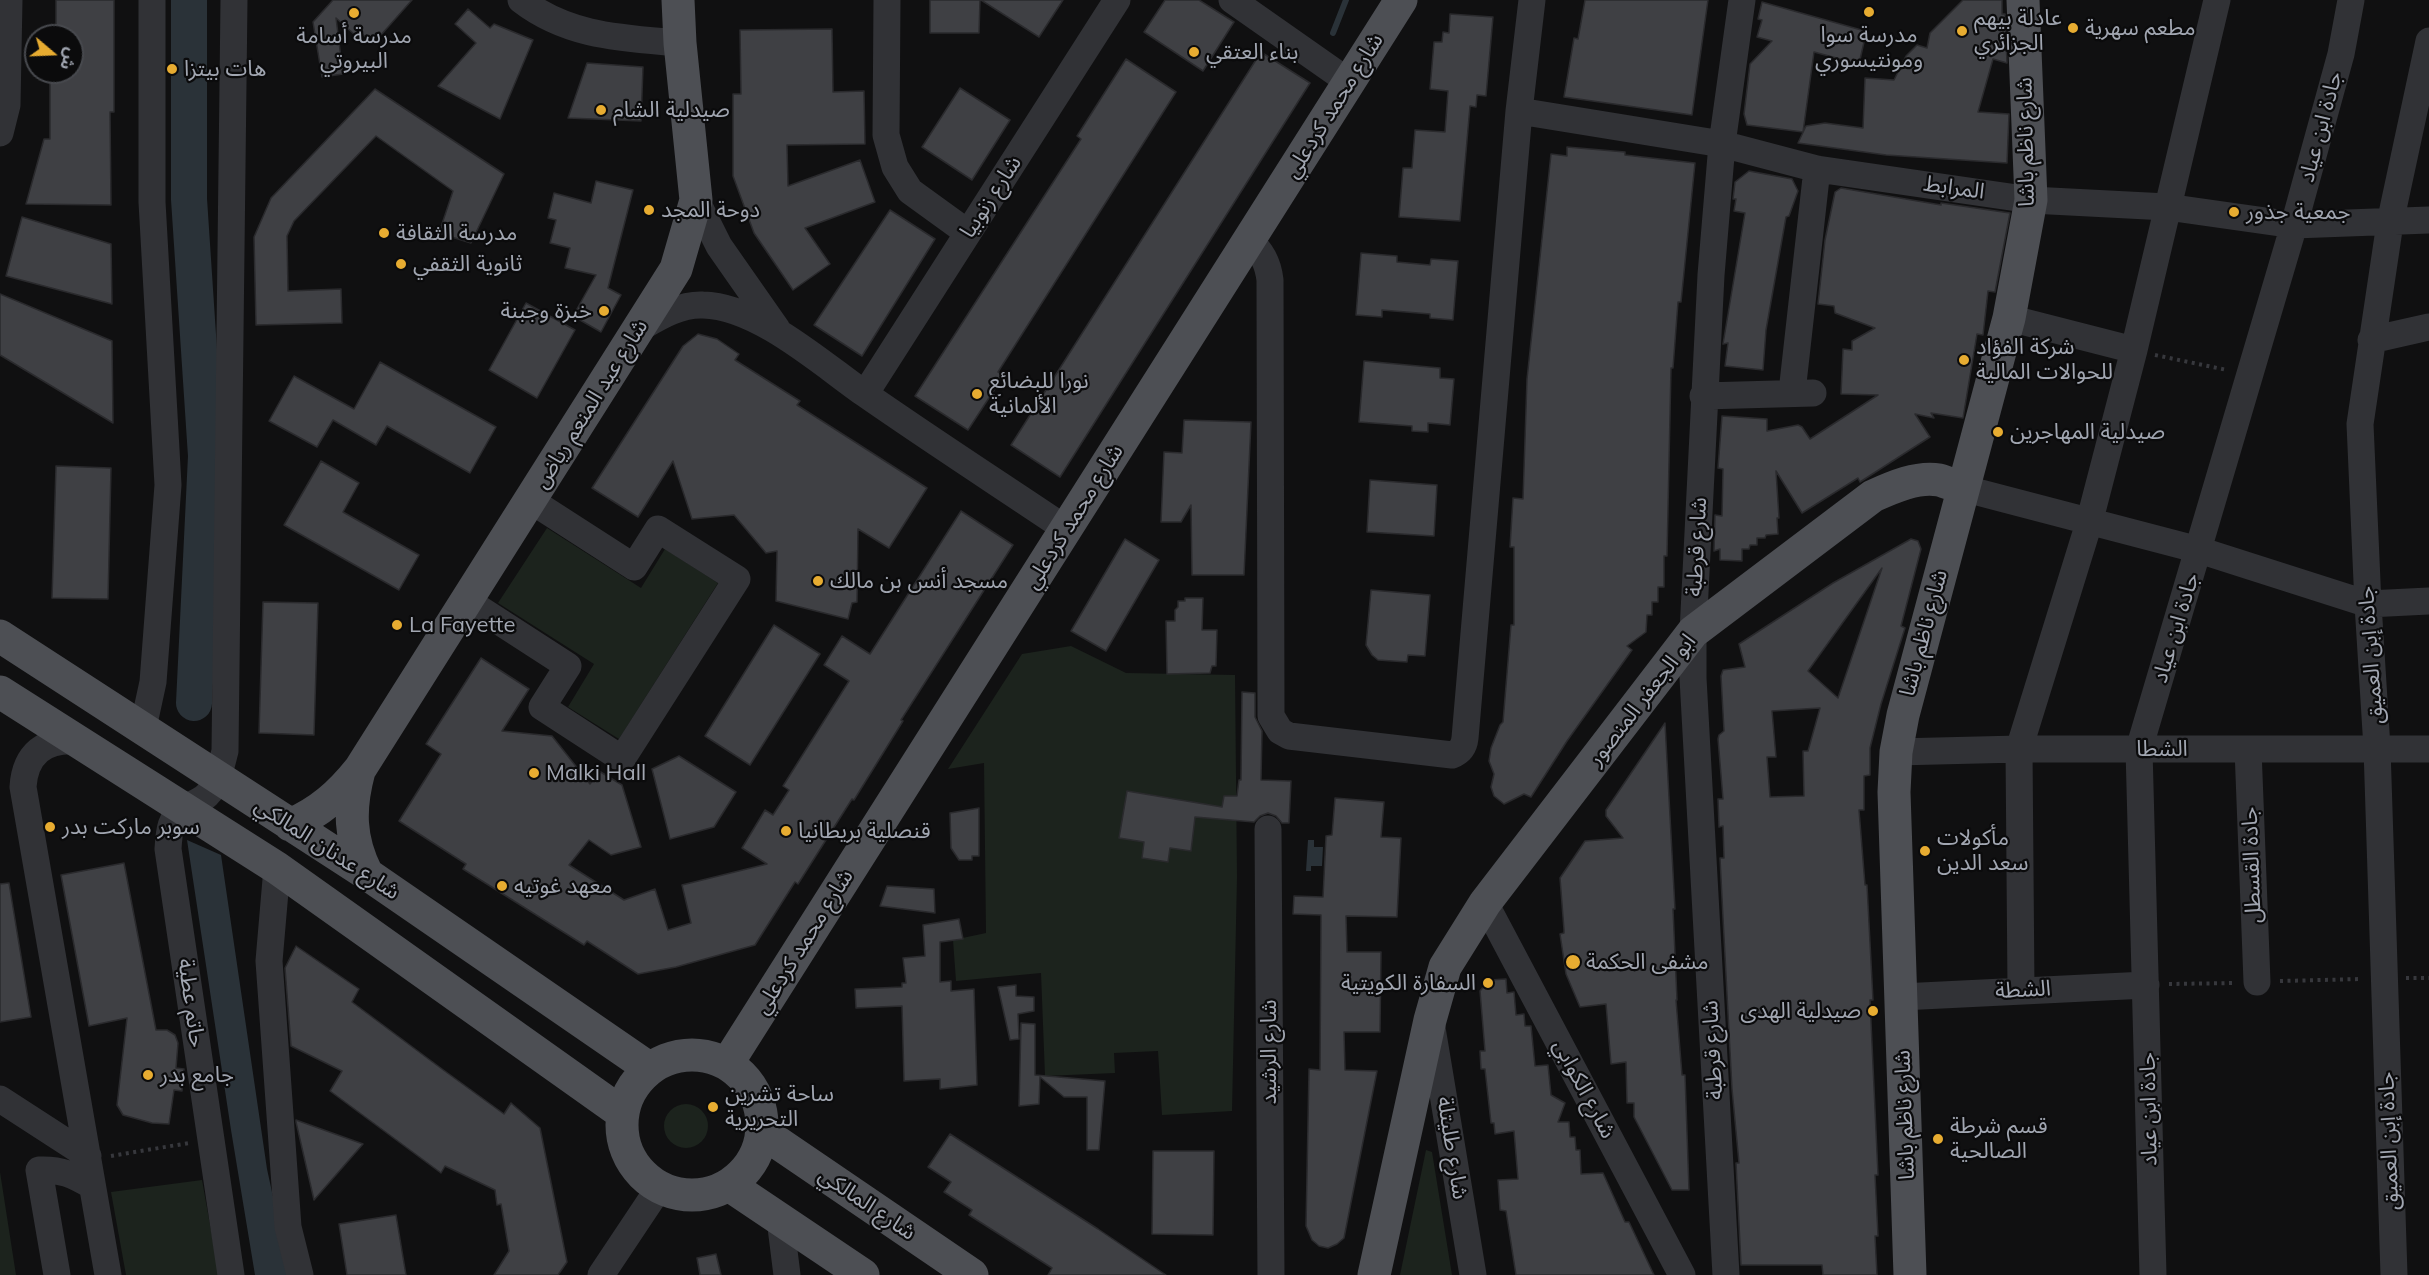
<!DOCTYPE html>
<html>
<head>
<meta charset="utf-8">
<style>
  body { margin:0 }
  #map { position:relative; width:2429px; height:1275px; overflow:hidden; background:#101011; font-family:Mulish,"Noto Sans Arabic",sans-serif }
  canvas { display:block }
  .north { position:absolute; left:24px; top:24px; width:60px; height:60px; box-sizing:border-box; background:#0b0b0c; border:2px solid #47494e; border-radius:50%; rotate:109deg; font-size:16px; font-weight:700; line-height:24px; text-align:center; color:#a1a6b1 }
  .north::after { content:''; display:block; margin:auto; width:21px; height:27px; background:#e7ac31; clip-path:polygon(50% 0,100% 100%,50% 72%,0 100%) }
</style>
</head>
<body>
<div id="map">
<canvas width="2429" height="1275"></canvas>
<div class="north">ش</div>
</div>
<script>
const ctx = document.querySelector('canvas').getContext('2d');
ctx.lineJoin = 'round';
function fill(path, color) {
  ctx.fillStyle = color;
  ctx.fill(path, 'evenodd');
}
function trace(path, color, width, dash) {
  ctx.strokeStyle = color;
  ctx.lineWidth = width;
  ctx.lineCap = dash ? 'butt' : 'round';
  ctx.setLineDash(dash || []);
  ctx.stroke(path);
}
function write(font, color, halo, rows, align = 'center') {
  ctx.font = font + ' Mulish,"Noto Sans Arabic",sans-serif';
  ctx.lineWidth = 4.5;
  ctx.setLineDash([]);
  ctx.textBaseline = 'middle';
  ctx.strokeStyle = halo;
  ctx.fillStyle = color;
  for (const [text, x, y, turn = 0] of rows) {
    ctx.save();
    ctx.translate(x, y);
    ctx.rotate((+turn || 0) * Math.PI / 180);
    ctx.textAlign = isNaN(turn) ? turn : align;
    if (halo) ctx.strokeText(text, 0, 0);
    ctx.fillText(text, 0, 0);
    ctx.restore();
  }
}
fill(new Path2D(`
  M 547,528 L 641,588 L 665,549 L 718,583 L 619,739 L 568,707 L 594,664 L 498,603 Z
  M 1071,646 L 1126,673 L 1235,675 L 1237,877 L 1232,1111 L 1162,1115 L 1158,1051 L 1114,1053 L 1115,1073 L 1045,1076 L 1041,973 L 956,981 L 953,940 L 986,933 L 984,763 L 948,769 L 1022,654 Z
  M664 1126a22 22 0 1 1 44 0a22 22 0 1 1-44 0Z
  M 1426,1150 L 1432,1152 L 1452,1275 L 1400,1275 Z
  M 0,1172 L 16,1275 L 0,1275 Z
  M 202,1180 L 219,1275 L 126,1275 L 111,1192 Z`), '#1c231d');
fill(new Path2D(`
  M 187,840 L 221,855 L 267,1169 L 290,1275 L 255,1275 L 231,1130 Z
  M 1308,840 L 1314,840 L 1314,847 L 1323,847 L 1322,866 L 1311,866 L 1311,871 L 1306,871 Z`), '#2a3238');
trace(new Path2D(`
  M 1333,33 L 1346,0`), '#2a3238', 6);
trace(new Path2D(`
  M 189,0 L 189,199 L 206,456 L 194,703`), '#2a3238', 36);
const building = new Path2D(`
  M 56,0 L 114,0 L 114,112 L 110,112 L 111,205 L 26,204 L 44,139 L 50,139 L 50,72 L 72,72 L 72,33 L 56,33 Z
  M 333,0 L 412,0 L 373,44 L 359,31 L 355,35 L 336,18 L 343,74 L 322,77 L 313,22 Z
  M 930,0 L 980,0 L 979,33 L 930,33 Z
  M 981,0 L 1063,0 L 1039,37 Z
  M 1165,0 L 1199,0 L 1234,22 L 1203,71 L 1144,32 Z
  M 1585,0 L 1708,0 L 1692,115 L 1564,97 L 1574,38 L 1578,39 Z
  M 1963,0 L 2002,0 L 2002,14 L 2005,14 L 2007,63 L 1993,59 L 1978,112 L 2009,114 L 2007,163 L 1886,155 L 1798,143 L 1806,126 L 1825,123 L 1863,128 L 1865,78 L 1894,80 L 1906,56 L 1917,45 L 1927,48 L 1930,33 Z
  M 1762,2 L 1865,31 L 1860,38 L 1864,42 L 1859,64 L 1814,52 L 1803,132 L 1747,125 L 1744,114 L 1750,64 L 1772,41 L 1757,37 L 1762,20 L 1758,19 Z
  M 468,9 L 490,28 L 494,24 L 533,40 L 500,119 L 438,86 L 476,43 L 455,24 Z
  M 1450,14 L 1493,17 L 1486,96 L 1477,95 L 1476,107 L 1470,106 L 1460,221 L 1399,217 L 1403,168 L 1412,168 L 1415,130 L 1445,132 L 1448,91 L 1430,89 L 1434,42 L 1442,42 L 1443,32 L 1449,33 Z
  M 832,29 L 833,92 L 864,91 L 865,144 L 787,145 L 788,186 L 860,160 L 875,202 L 805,228 L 830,264 L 793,290 L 754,233 L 733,176 L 733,94 L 741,94 L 740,30 Z
  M 1261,52 L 1310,83 L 1060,477 L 1011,445 Z
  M 1126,59 L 1176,92 L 998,372 L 1004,375 L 968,430 L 915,396 L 1081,139 L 1077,136 Z
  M 587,63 L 643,67 L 641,121 L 568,118 Z
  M 960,88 L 1010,120 L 972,180 L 922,147 Z
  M 375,89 L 504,174 L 471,243 L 439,233 L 453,191 L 376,136 L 294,221 L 287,236 L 288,291 L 341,289 L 342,323 L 256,325 L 254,237 L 271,198 Z
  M 1567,147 L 1625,152 L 1625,155 L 1695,163 L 1681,302 L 1678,302 L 1673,368 L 1671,368 L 1667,556 L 1664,556 L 1664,587 L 1658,587 L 1658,602 L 1652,602 L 1652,615 L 1647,615 L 1646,632 L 1627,646 L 1632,650 L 1567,741 L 1531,797 L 1524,794 L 1504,804 L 1494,796 L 1491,787 L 1494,774 L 1489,761 L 1491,748 L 1500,725 L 1503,722 L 1511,625 L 1514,625 L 1514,547 L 1510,547 L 1513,498 L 1523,499 L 1527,379 L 1551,154 L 1567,156 Z
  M 1749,171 L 1792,179 L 1798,191 L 1789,216 L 1786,217 L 1766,330 L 1763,370 L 1725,366 L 1728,343 L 1723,344 L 1745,213 L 1734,211 L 1736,199 L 1733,199 L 1734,191 L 1735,182 Z
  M 596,181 L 633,190 L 608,288 L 621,295 L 601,332 L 573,316 L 596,275 L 565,268 L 570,248 L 550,243 L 556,220 L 548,218 L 554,193 L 591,203 Z
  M 1841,188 L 1941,205 L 1941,203 L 2010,213 L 1995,292 L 1988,291 L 1983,335 L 1977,334 L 1963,418 L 1931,413 L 1934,418 L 1915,414 L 1930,437 L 1860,482 L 1858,478 L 1802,513 L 1776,471 L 1779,518 L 1777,518 L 1778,534 L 1766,535 L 1765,538 L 1757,538 L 1757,545 L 1750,545 L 1749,549 L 1742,549 L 1742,561 L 1720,560 L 1720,549 L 1714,551 L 1715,515 L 1722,516 L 1723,469 L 1718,468 L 1722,416 L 1767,419 L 1767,431 L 1798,425 L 1802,427 L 1810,439 L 1878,395 L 1841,394 L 1843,349 L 1852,350 L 1852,341 L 1875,328 L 1835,313 L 1834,306 L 1818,304 L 1825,240 L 1835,192 Z
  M 890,210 L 935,239 L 862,356 L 814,325 Z
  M 22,217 L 111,244 L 112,304 L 6,276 Z
  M 1361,253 L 1397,256 L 1397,262 L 1430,265 L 1431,259 L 1458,261 L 1453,320 L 1430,318 L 1430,314 L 1382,310 L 1382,317 L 1356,315 Z
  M 0,294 L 112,341 L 113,423 L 0,355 Z
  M 526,303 L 575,330 L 537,398 L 489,370 Z
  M 698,334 L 717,339 L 739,354 L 735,360 L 800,401 L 797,405 L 927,488 L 889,548 L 858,529 L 857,602 L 852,603 L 848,619 L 776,601 L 777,551 L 766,553 L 734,515 L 692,519 L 673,461 L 638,517 L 592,488 L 683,346 Z
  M 1364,361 L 1440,368 L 1440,378 L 1454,379 L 1450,425 L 1428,423 L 1428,432 L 1412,431 L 1412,426 L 1359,422 Z
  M 380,362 L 496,427 L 470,473 L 387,426 L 376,445 L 333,420 L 317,447 L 269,421 L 294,376 L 354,409 Z
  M 1184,420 L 1251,422 L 1244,575 L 1192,575 L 1191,505 L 1181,522 L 1161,522 L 1164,452 L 1182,453 Z
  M 321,461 L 359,483 L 343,512 L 419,555 L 399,590 L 284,525 Z
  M 56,466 L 111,468 L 108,599 L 52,598 Z
  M 1370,480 L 1437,485 L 1434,536 L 1367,532 Z
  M 961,511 L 1013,545 L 901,720 L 903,721 L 854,800 L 852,799 L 798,884 L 795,882 L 755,945 L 676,967 L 638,974 L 587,941 L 584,945 L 463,869 L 466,864 L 399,821 L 441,754 L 426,744 L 481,658 L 529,689 L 502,731 L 552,736 L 590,784 L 599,771 L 622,785 L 641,847 L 611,855 L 589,840 L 569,865 L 624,900 L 655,889 L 668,930 L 691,923 L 682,885 L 767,864 L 742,848 L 765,810 L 773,815 L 789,790 L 783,786 L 849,681 L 824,665 L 842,636 L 870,654 Z
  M 1125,539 L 1159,560 L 1106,651 L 1071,631 Z
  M 1911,539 L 1918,541 L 1921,549 L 1901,626 L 1905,628 L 1881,704 L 1870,748 L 1870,775 L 1864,776 L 1864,810 L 1859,810 L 1865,885 L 1867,885 L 1873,1000 L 1870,1000 L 1878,1175 L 1875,1175 L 1878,1236 L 1875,1236 L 1877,1275 L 1823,1275 L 1822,1265 L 1741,1265 L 1736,1163 L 1739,1163 L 1732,1089 L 1723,918 L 1720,858 L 1724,858 L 1723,826 L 1719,827 L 1718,799 L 1723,799 L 1718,739 L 1719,735 L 1724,731 L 1721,676 L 1723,670 L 1745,667 L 1739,644 L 1833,583 ZM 1882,568 L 1838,698 L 1808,671 ZM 1820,708 L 1808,751 L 1803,751 L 1804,796 L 1770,797 L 1767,757 L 1776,757 L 1772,711 Z
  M 1371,590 L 1430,595 L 1425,656 L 1408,655 L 1407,662 L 1378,660 L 1372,655 L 1366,645 Z
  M 1185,598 L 1203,598 L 1202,630 L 1217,630 L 1216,666 L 1212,666 L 1210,673 L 1167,674 L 1166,621 L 1175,621 L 1175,610 L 1178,607 L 1178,601 L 1185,601 Z
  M 263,602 L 318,603 L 314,735 L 259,733 Z
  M 774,625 L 820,654 L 750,765 L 705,736 Z
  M 1242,692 L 1255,693 L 1255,717 L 1262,731 L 1261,780 L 1291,781 L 1289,823 L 1282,823 L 1276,816 L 1268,813 L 1260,816 L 1254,822 L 1195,817 L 1191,851 L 1170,848 L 1168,862 L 1142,858 L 1144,842 L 1119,838 L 1127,791 L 1222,807 L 1224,796 L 1237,796 L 1239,780 L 1241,780 Z
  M 1665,723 L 1675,909 L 1673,909 L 1677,1000 L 1676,1000 L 1682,1075 L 1685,1075 L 1689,1190 L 1672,1190 L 1634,1117 L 1634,1103 L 1627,1103 L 1626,1062 L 1611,1064 L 1606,1004 L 1580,1007 L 1566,974 L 1560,934 L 1564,933 L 1564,930 L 1560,878 L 1585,841 L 1623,838 L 1606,816 L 1606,810 Z
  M 679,756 L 736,792 L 714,827 L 670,839 L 652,769 Z
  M 1335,798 L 1384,802 L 1381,837 L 1401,838 L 1397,917 L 1346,916 L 1347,952 L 1381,952 L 1380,1032 L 1344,1032 L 1345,1070 L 1377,1071 L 1344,1238 L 1337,1244 L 1328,1248 L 1319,1246 L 1312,1240 L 1306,1226 L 1309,1069 L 1320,1070 L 1321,915 L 1293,914 L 1294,896 L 1323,897 L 1326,836 L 1332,835 Z
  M 979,808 L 979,856 L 972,856 L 972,860 L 959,860 L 951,848 L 950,813 Z
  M 124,863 L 156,1030 L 167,1030 L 175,1035 L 178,1043 L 176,1068 L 184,1069 L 182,1091 L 174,1090 L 169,1124 L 152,1123 L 123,1115 L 117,1105 L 127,1018 L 89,1026 L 61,875 Z
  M 9,883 L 31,1017 L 0,1022 L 0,884 Z
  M 887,886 L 934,889 L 935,913 L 880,906 Z
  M 959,919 L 963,939 L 940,942 L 940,982 L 951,981 L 951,991 L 974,989 L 977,1085 L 940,1089 L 940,1079 L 904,1081 L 902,1006 L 856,1008 L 855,989 L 902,987 L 902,983 L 906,983 L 903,958 L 925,956 L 923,925 Z
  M 296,946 L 359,989 L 352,1002 L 442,1069 L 504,1114 L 511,1103 L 540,1128 L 567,1262 L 558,1275 L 494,1275 L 509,1251 L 501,1204 L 497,1205 L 495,1190 L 445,1166 L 441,1173 L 330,1091 L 342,1071 L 291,1046 L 285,968 Z
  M 1506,979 L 1507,993 L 1514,992 L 1516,1015 L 1524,1014 L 1525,1026 L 1531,1026 L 1535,1066 L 1548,1065 L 1551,1095 L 1565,1103 L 1558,1122 L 1569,1122 L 1570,1137 L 1575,1137 L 1576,1150 L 1580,1150 L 1581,1174 L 1603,1173 L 1625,1222 L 1629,1222 L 1654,1275 L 1516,1275 L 1506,1211 L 1500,1210 L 1498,1180 L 1518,1179 L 1514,1131 L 1495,1134 L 1494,1123 L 1491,1123 L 1485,1069 L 1481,1069 L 1480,1051 L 1485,1051 L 1480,991 L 1489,980 Z
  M 1016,985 L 1016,996 L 1034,997 L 1034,1011 L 1018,1014 L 1019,1039 L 1010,1040 L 998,987 Z
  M 1021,1023 L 1035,1024 L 1035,1075 L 1105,1081 L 1099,1150 L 1087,1150 L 1087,1097 L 1064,1097 L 1040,1077 L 1039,1104 L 1019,1106 Z
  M 296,1120 L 363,1144 L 314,1200 L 296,1122 Z
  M 950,1134 L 1098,1229 L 1166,1275 L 1048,1275 L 1052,1268 L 969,1215 L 972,1210 L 944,1192 L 951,1182 L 928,1167 Z
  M 1153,1151 L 1214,1151 L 1213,1235 L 1152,1234 Z
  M 396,1215 L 406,1275 L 347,1275 L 339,1224 Z
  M 716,1254 L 721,1275 L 700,1275 L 697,1258 Z`);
fill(building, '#3f4044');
trace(building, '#2a2a2d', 1.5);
trace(new Path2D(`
  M 2155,355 L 2227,370
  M 2406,978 L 2429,978
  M 2280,981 L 2362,979
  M 2169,984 L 2236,983
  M 111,1156 L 189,1143`), '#37383d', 4, [3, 4.5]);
trace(new Path2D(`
  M 521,0 C 569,37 623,38 680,43
  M 887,0 L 886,135 L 895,167 L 910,191 L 968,233
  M 1232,0 L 1349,82
  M 1519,111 L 1722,144 L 1817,169 L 2031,200 L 2167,207 L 2294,225 L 2429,220
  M 0,133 L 7,105 L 9,0
  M 696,200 L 719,246 L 777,329
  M 1249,241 C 1262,251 1268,263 1270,280 L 1271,716 L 1280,731 L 1289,736 L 1452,755 C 1460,752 1464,747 1465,738 L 1519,111 L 1532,0
  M 2009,318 L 2134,350
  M 640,328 C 659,317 680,304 703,305 C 758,306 822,364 865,394 C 931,440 999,484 1066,529
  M 2371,340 L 2429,327
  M 1792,392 L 1817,169
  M 865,394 L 1117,0
  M 1703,396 L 1813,393
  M 1962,488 L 2199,550 L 2368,604 L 2429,601
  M 466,600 L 568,666 L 542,707 L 622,759 L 737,579 L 658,529 L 634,567 L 530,500
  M 143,728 L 153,682 L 168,485 L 152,202 L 152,0
  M 78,741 C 45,738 25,754 23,787 L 108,1275
  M 2248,749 L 2257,982
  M 1896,752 L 2019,749 L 2429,749
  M 1268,829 L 1271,1275
  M 277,868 L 269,961 L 288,1227 L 300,1275
  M 1485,903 L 1682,1275
  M 2021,990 L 2019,749 L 2089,523 L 2134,350 L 2217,0
  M 1901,997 L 2146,985
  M 1432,1028 L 1473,1275
  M 0,1099 L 88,1156
  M 780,1219 L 787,1275
  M 57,1275 L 39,1170 C 61,1169 74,1175 92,1186
  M 231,1275 L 168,849 C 169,832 170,815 186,807 C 194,803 201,801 207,795 C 218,783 221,766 225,751 L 234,0
  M 601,1275 L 659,1188
  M 1726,1275 L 1693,678 L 1693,632 L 1711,275 L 1722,144 L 1742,0
  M 2153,1275 L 2139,749 L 2294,225 L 2341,54 L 2351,0
  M 2394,1275 L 2377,748 L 2368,604 L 2360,424 L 2390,223 L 2429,41`), '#313236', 27);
trace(new Path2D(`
  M 0,636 L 367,874 L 649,1068
  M 0,692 L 277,868 L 622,1113
  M 359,771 C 349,808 349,839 367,874
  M 290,825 C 320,812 340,794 360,769 L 676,269 L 696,200 L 680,43 L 678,0
  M622 1125a70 70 0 1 1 140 0a70 70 0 1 1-140 0Z
  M 727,1064 L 1401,0
  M 762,1132 L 972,1275
  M 729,1185 L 863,1275
  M 1374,1275 L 1430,1020 L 1445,967 L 1485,903 L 1693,632 L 1873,496 C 1893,487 1918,476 1939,480 C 1947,482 1955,486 1962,488
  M 1910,1275 L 1894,792 L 1896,752 L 1903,715 L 2009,318 L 2031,200 L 2023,0`), '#4d4f54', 33);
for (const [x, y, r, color] of [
  [1869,12,6,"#e7ac31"],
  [354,13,6,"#e7ac31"],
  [2073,28,6,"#e7ac31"],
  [1962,31,6,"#e7ac31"],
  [1194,52,6,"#e7ac31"],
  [172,69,6,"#e7ac31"],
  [601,110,6,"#e7ac31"],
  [649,210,6,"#e7ac31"],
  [2234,212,6,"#e7ac31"],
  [384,233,6,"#e7ac31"],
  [401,264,6,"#e7ac31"],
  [604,311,6,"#e7ac31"],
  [1964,360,6,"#e7ac31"],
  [977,394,6,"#e7ac31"],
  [1998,432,6,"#e7ac31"],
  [818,581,6,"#e7ac31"],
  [397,625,6,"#e7ac31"],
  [534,773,6,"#e7ac31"],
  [50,827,6,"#e7ac31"],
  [786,831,6,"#e7ac31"],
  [1925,851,6,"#e7ac31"],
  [502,886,6,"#e7ac31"],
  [1573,962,8,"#e7ac31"],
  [1488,983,6,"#e7ac31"],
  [1873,1011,6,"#e7ac31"],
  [148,1075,6,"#e7ac31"],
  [713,1107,6,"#e7ac31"],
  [1938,1139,6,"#e7ac31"]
]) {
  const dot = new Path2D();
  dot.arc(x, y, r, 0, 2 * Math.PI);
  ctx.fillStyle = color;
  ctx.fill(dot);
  trace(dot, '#0b0b0c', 2);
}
write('22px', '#a1a6b1', '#0b0b0c', [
  ["عادلة بيهم",1974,18],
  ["الجزائري",1974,43],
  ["مطعم سهرية",2085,28],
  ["مدرسة سوا",1869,35,"center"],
  ["ومونتيسوري",1869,60,"center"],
  ["مدرسة أسامة",354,36,"center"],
  ["البيروتي",354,61,"center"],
  ["بناء العتقي",1206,52],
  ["هات بیتزا",184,69],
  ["صيدلية الشام",613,110],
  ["دوحة المجد",661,210],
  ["جمعية جذور",2246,212],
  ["مدرسة الثقافة",396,233],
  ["ثانوية الثقفي",413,264],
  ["خبزة وجبنة",592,311,"right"],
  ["شركة الفؤاد",1976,347],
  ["للحوالات المالية",1976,372],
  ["نورا للبضائع",989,381],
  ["الألمانية",989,406],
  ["صيدلية المهاجرين",2010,432],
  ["مسجد أنس بن مالك",830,581],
  ["La Fayette",409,625],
  ["Malki Hall",546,773],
  ["سوبر ماركت بدر",62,827],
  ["قنصلية بريطانيا",798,831],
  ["مأكولات",1937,838],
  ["سعد الدين",1937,863],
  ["معهد غوتيه",514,886],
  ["مشفى الحكمة",1586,962],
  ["السفارة الكويتية",1476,983,"right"],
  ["صيدلية الهدى",1861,1011,"right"],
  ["جامع بدر",160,1075],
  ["ساحة تشرين",725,1094],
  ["التحريرية",725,1119],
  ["قسم شرطة",1950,1126],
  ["الصالحية",1950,1151]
], 'left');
write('22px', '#a1a6b1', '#0b0b0c', [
  ["شارع محمد كردعلي",1334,106,-58],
  ["جادة ابن عياد",2321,127,-75],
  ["شارع ناظم باشا",2026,142,-91],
  ["المرابط",1954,188,8],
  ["شارع زنوبيا",991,197,-57],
  ["شارع عبد المنعم رياض",591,404,-58],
  ["شارع محمد كردعلي",1074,517,-58],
  ["شارع قرطبة",1697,547,-87],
  ["جادة ابن عياد",2176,628,-73],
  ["شارع ناظم باشا",1924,633,-75],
  ["جادة إبن العميق",2371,655,-94],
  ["ابو الجعفر المنصور",1642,700,-52],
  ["الشطا",2162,749],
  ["شارع عدنان المالكي",327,849,33],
  ["جادة القسطل",2252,865,-92],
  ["شارع محمد كردعلي",804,942,-58],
  ["الشطة",2023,990,-3],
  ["حاتم عطية",191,1003,82],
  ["شارع قرطبة",1713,1050,-93],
  ["شارع الرشيد",1269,1052,-90],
  ["شارع الكوابي",1584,1089,62],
  ["جادة ابن عياد",2149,1109,-91],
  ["شارع ناظم باشا",1905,1115,-92],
  ["جادة إبن العميق",2389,1141,-92],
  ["شارع طليتلة",1452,1148,81],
  ["شارع المالكي",867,1204,34]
]);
</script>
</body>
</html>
